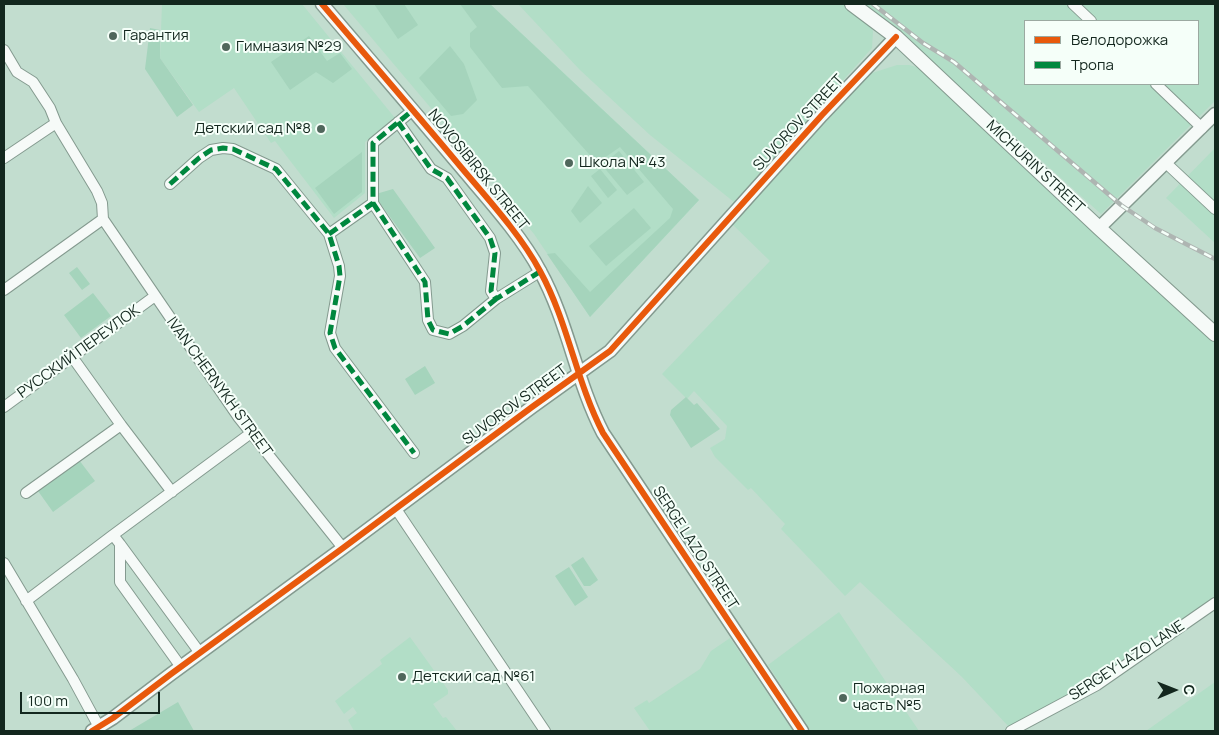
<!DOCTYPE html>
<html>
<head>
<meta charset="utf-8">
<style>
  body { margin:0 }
  #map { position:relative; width:1219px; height:735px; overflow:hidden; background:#c2ddcf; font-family:Manrope,sans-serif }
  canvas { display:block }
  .frame { position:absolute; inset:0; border:5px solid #13271e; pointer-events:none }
  .legend { position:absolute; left:1024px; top:20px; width:175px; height:65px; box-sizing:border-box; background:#f5fff9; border:1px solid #9ba9a1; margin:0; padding:6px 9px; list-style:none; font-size:15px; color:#13271e }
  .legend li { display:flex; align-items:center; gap:10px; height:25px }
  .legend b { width:25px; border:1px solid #9ba9a1 }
  .north { position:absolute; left:1149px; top:665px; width:50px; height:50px; -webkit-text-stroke:4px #f5fff9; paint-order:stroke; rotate:89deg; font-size:14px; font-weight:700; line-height:20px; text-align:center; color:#13271e }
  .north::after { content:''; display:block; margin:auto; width:18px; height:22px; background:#13271e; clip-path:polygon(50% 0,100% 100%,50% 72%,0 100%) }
  .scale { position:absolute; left:20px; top:692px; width:140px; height:22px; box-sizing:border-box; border:2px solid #13271e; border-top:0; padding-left:6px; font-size:15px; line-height:18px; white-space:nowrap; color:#13271e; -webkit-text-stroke:4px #f5fff9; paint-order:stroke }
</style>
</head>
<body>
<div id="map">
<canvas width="1219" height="735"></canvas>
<div class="frame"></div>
<ul class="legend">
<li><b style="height:6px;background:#e8590c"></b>Велодорожка</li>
<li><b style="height:6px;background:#00873e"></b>Тропа</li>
</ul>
<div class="north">С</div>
<div class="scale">100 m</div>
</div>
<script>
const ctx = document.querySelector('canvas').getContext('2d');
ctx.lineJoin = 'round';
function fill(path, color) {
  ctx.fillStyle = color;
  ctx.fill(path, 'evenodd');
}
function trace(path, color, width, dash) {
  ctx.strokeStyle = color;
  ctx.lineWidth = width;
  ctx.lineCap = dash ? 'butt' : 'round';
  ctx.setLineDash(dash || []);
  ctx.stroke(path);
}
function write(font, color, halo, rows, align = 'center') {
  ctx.font = font + ' Manrope,sans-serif';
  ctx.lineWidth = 4;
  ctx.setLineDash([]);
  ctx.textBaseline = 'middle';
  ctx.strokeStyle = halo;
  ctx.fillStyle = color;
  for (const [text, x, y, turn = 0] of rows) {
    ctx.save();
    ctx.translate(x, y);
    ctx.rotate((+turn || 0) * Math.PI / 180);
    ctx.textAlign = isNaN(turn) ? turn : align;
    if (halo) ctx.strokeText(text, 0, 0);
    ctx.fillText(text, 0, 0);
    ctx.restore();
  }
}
fill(new Path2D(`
  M 162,4 L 302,4 L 395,118 L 365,142 L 365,193 L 334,218 L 275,141 L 271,143 L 234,88 L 199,112 L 160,58 Z
  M 343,4 L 490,4 L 699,200 L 590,317 L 534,234 L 473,158 Z
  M 518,4 L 845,4 L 863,17 L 873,31 L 872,48 L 734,202 L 650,135 L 580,70 Z
  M 860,4 L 1215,4 L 1215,101 L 1101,214 L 895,29 ZM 1025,21 L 1198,21 L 1198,84 L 1025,84 Z
  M 897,65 L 909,65 L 920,68 L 1087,225 L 1215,342 L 1215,599 L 1095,682 L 1010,728 L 962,677 L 860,582 L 845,596 L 781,529 L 785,524 L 751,488 L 748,490 L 715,457 L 710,448 L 725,439 L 727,426 L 694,391 L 687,399 L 662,374 L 770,261 L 732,224 L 869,74 Z
  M 1215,148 L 1215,243 L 1166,198 Z
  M 839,612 L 919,731 L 811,731 L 768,665 Z
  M 410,637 L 448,690 L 448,694 L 433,704 L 443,718 L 446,717 L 457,731 L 354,731 L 348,720 L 357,713 L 353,707 L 344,714 L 335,701 L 382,664 L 380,660 Z
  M 730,638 L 793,731 L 650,731 L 634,708 L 647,700 L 649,703 L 700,669 L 711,651 Z
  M 1215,682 L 1215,731 L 1146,731 Z`), '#b2dec7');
fill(new Path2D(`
  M 374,4 L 404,4 L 418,25 L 398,39 Z
  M 460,4 L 490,4 L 699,200 L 590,317 L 547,254 L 555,253 L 590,292 L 670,218 L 673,209 L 620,147 L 597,163 L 528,86 L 502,88 L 470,47 L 470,33 L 477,27 Z
  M 150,28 L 160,30 L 160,58 L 193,105 L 177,117 L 145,69 Z
  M 309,36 L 327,61 L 340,53 L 352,69 L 333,83 L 316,72 L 290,90 L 271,62 Z
  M 450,46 L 464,64 L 477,100 L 463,114 L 451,116 L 419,78 Z
  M 619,151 L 644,182 L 627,195 L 602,165 Z
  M 362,152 L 362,192 L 334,214 L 315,188 Z
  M 600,169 L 617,190 L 608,198 L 591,176 Z
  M 588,186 L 602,203 L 580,223 L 571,211 Z
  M 393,189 L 435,248 L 420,258 L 377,199 L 376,194 Z
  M 634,208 L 651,228 L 606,266 L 589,246 Z
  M 77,267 L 90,284 L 82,290 L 69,273 Z
  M 93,293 L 111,316 L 81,338 L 64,315 Z
  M 425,366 L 435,383 L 415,395 L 405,379 Z
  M 686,397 L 694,405 L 697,403 L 720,429 L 691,448 L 670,415 L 671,410 Z
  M 79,460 L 95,481 L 53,512 L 38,491 Z
  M 583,557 L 598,580 L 590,586 L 584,586 L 571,565 Z
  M 569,567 L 588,597 L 575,606 L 555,576 Z
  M 178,702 L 194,731 L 129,731 Z`), '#a5d4bc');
const minor = new Path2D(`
  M 1073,4 L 1091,21
  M 4,50 L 17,72 L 33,82 L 50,108 L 56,123 L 97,191 L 102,203 L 103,219 L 193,351 L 239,418 L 343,548
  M 1156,84 L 1202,128
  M 398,122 L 431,169 L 447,178 L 490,238 L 495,253 L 491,291 L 496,299 L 541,271
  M 4,158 L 56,123
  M 1166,163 L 1215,209
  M 170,184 L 199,158 L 211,150 L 223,148 L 233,149 L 276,169 L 329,234 L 339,266 L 340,276 L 330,333 L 335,348 L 414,453
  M 373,203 L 425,282 L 428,320 L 433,330 L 449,334 L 463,326 L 496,299
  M 329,234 L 373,203 L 373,143 L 413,110
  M 4,290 L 103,219
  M 73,358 L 121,425 L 172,492
  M 4,407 L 155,296
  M 26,493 L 121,425
  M 396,509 L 545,731
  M 120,544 L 200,653
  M 4,563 L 73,679 L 99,727
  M 26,601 L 113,535
  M 181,667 L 120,582 L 120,544 L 113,535 L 251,433
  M 1011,731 L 1097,685 L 1215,603`);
const tertiary = new Path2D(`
  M 322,4 C 368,58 414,111 460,166 C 486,197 521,235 540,271 C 568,322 576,381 603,433 L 802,731
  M 1099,228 L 1215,114
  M 92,731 L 113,718 L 171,674 L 343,548 L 532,407 L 610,351 L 822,115 L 896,37`);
const secondary = new Path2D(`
  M 852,4 L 896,37 L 1099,228 L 1215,334`);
trace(minor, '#849a8f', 12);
trace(tertiary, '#849a8f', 15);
trace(secondary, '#849a8f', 16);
trace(minor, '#f6faf8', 10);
trace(tertiary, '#f6faf8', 12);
trace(secondary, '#f6faf8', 14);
const rail = new Path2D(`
  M 873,4 L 923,43 L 954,62 L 1121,205 L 1155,228 L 1215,259`);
trace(rail, '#aeb5b2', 4.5);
trace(rail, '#f5fff9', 2.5, [8]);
trace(new Path2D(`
  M 398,122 L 431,169 L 447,178 L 490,238 L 495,253 L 491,291 L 496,299 L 541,271
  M 170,184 L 199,158 L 211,150 L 223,148 L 233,149 L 276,169 L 329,234 L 339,266 L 340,276 L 330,333 L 335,348 L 414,453
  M 373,203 L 425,282 L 428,320 L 433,330 L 449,334 L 463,326 L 496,299
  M 329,234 L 373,203 L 373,143 L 413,110`), '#00873e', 5, [10, 5]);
trace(new Path2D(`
  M 322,4 C 368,58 414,111 460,166 C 486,197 521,235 540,271 C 568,322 576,381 603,433 L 802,731
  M 92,731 L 113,718 L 171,674 L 343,548 L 532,407 L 610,351 L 822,115 L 896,37`), '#e8590c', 6);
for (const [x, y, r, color] of [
  [113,36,5,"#50675c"],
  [226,47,5,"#50675c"],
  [321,129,5,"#50675c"],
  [569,163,5,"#50675c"],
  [402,677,5,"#50675c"],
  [843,698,5,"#50675c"]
]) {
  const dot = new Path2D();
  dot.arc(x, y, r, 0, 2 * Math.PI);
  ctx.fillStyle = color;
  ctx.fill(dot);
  trace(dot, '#f5fff9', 2);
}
write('15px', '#13271e', '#f5fff9', [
  ["Гарантия",123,36],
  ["Гимназия №29",236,47],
  ["Детский сад №8",311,129,"right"],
  ["Школа № 43",579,163],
  ["Детский сад №61",412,677],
  ["Пожарная",853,689],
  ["часть №5",853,706]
], 'left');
write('15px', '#13271e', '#f5fff9', [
  ["SUVOROV STREET",799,123,-47],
  ["MICHURIN STREET",1035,167,43],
  ["NOVOSIBIRSK STREET",478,170,51],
  ["РУССКИЙ ПЕРЕУЛОК",79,352,-36],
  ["IVAN CHERNYKH STREET",219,387,54],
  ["SUVOROV STREET",515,405,-36],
  ["SERGE LAZO STREET",695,548,57],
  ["SERGEY LAZO LANE",1127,661,-33]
]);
</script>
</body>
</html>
